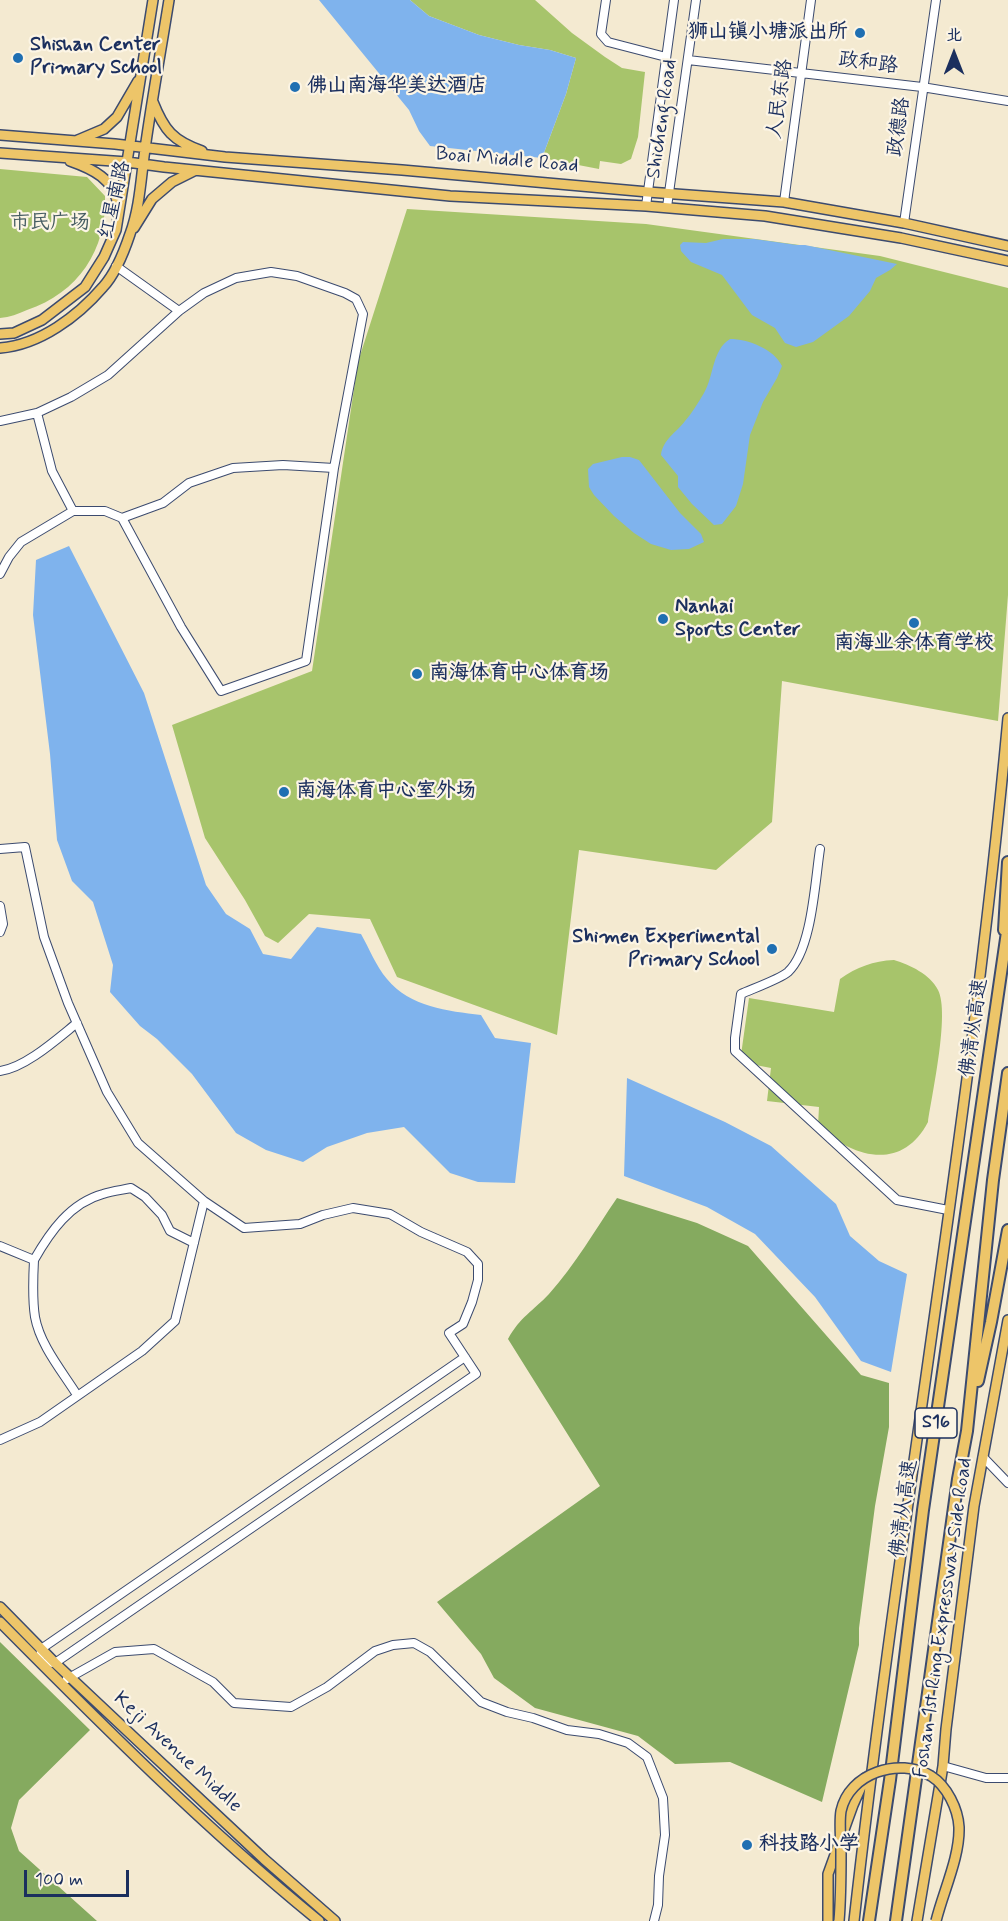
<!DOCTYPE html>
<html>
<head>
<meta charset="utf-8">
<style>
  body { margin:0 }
  #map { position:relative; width:1008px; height:1921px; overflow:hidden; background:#f4ead1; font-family:Mynerve,"LXGW WenKai TC",sans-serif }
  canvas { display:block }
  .north { position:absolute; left:924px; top:24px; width:60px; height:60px; -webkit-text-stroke:4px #fcf5e5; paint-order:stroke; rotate:0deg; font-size:16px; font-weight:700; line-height:24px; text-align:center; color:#1b2f5e }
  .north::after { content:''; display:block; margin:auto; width:21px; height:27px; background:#1b2f5e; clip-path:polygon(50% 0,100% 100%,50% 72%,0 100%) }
  .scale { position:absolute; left:24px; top:1870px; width:105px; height:27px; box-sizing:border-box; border:3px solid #1b2f5e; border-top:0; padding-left:8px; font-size:18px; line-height:21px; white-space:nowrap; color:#1b2f5e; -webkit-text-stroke:4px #fcf5e5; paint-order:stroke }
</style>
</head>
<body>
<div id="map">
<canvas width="1008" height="1921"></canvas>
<div class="north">北</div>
<div class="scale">100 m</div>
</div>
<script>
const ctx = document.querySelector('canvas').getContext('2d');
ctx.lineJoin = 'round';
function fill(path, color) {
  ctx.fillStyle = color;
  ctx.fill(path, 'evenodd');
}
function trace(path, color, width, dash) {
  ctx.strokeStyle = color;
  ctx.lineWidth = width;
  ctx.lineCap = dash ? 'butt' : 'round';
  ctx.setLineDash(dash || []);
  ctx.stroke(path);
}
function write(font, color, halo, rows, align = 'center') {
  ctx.font = font + ' Mynerve,"LXGW WenKai TC",sans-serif';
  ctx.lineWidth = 4.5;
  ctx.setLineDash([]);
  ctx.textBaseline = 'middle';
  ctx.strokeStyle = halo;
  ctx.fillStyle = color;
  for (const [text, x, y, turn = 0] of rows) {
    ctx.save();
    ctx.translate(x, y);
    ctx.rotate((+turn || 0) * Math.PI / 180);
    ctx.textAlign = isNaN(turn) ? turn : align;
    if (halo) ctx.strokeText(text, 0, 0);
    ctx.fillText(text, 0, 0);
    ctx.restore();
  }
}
fill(new Path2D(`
  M 410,0 L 535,0 L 572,33 L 605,57 L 622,68 L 645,72 L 638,137 L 631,159 L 621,164 L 600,161 L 599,169 L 542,158 L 566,94 L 576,58 L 550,50 L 519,45 L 479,35 L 429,16 Z
  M 0,169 L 87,177 L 105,196 C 107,250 78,293 27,310 C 18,314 10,317 0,318 Z
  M 407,209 L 646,224 L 880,256 L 1008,288 L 1008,595 L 998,721 L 782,681 L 772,822 L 716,870 L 579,850 L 557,1035 L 397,977 L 370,919 L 309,914 L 278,943 L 265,936 L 245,900 L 205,838 L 172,725 L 312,671 L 358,362 Z
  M 894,960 C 910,965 930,974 938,990 C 950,1013 932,1094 928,1122 C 902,1172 853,1158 818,1126 L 819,1107 L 767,1101 L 771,1068 L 740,1062 L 749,998 L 834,1012 L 840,979 C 857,967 873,961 894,960 Z`), '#a7c46b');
fill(new Path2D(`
  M 617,1198 L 697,1223 L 748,1246 L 861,1375 L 889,1383 L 889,1427 L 875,1506 L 859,1628 L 859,1645 L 822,1802 L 730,1762 L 675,1764 L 638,1736 L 535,1708 L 494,1678 L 481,1654 L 437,1602 L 600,1486 L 508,1339 C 520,1317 533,1311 549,1294 C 575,1265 595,1230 617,1198 Z
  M 0,1642 L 90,1730 L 19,1800 L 11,1828 L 19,1851 L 97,1921 L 0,1921 Z`), '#85aa5f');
fill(new Path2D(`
  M 319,0 L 410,0 L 429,16 L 479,35 L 519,45 L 550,50 L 576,58 L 566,94 L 542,158 L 430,146 L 419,131 L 409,110 Z
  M 723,239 L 754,239 L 797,245 L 805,245 L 897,264 L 890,270 L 876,278 L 870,291 L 849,316 L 813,342 L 796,347 L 785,343 L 775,328 L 752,315 L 722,275 L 691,262 L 681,251 L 680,245 L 683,242 L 706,243 Z
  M 730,339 C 748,339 774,349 782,366 L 777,378 L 763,402 L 750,435 L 743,484 L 736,506 L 722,524 L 714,525 L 692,504 L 678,487 L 678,476 L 661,455 C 663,439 676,433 685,421 C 692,413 698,403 704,393 C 714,376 712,350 730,339 Z
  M 622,457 L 630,457 L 639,460 L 680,513 L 701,534 L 704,542 L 689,549 L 671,550 L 651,544 L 634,533 L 614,516 L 594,495 L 589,487 L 588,469 L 593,464 Z
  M 69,546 L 144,693 L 206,885 L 226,914 L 250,929 L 263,954 L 291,959 L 317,927 L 361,934 C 369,948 376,966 387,979 C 410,1007 448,1011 481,1015 L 495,1038 L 531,1043 L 515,1183 L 478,1182 L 450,1173 L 404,1127 L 367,1133 L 327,1147 L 303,1162 L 266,1150 L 236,1133 L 192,1074 L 157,1039 L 140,1026 L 110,992 L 113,965 L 93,902 L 72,881 L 57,840 L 50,754 L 33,615 L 36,560 Z
  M 627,1078 L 725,1122 L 771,1146 L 836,1204 L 850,1236 L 879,1261 L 907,1274 L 891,1372 L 861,1361 L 815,1297 L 755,1234 L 707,1207 L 624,1176 Z`), '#7fb3ed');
const minor = new Path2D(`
  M 606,0 L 601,34 L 608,42 L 666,57
  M 688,60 L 922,87 L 1008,101
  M 784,202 L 811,0
  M 646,206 L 674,0
  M 667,207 L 696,0
  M 904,223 L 936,0
  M 116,266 L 179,311
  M 37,413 L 52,471 L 73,511
  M 0,421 L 37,413 L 71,397 L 108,375 L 179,311 L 204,293 L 236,278 L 271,272 L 297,276 L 345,293 L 356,299 L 363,314 L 334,468 L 306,661 L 221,691 L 181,627 L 122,518 L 105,511 L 73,511 L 21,542 L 9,557 L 0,574
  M 122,518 L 163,503 L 189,483 L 233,468 L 283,465 L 334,468
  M 0,849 L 25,847 L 44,937 L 68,1003 L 107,1092 L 138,1143 L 204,1201 L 175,1321 L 142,1351 L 40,1422 L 0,1440
  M 820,849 C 815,881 812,950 788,972 C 780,979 752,989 741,994 L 735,1038 L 735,1051 L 897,1200 L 948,1210
  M 0,906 L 3,924 L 0,932
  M 0,1071 C 25,1068 57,1039 77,1023
  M 204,1201 L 244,1228 L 300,1224 L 323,1215 L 353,1208 L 390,1214 L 421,1232 L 467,1252 L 478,1264 L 478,1280 L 472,1302 L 463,1324 L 449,1333 L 476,1374 L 55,1663 L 40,1662 L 41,1649 L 465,1357
  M 0,1246 L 34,1260 C 33,1279 32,1298 35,1317 C 40,1345 62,1371 77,1395
  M 34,1260 C 50,1232 70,1203 103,1194 C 112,1191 122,1190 131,1188 L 145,1197 L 162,1215 L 170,1231 L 194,1243
  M 983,1457 L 1008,1483
  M 67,1679 L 115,1652 L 154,1649 L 213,1682 L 234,1703 L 291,1707 L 327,1687 L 375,1651 L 393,1645 L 414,1643 L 430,1652 L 481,1702 L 507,1712 L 533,1718 L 567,1730 L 599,1734 L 628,1743 L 647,1757 L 663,1798 L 665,1835 L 659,1876 L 658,1905 L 654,1921
  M 943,1766 L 986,1778 L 1008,1778`);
const major = new Path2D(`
  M 153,102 C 164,130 173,141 202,151
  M 0,135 L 115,144 L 225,157 L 402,170 L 648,192 L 784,202 L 904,223 L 1008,246
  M 78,140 L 104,129 L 117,117 L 138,81
  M 0,153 L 127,162 L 164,167 L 450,196 L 646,206 L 765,216 L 901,238 L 1008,261
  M 70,161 C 93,169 114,179 118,205
  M 134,228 L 152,199 L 172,182 L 194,171
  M 0,334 L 14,333 L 42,320 L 85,287 L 104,257 L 116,230 L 153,0
  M 0,348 C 40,345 78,316 103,287 C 116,273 124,252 130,234 C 140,207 141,177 145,149 C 152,99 161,50 169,0
  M 0,1607 L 55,1663 L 139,1742 L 264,1859 L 335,1921
  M 0,1622 C 102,1725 206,1829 319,1921
  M 828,1921 L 828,1874 L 853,1805 L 865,1778
  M 854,1921 C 899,1519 971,1120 1008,718
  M 917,1921 L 943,1766 L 946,1729 L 974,1506 L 1008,1320`);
const highway = new Path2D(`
  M 1004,930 L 1008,862
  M 978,1381 L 991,1322 L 1008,1230
  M 869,1921 L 890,1780 L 923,1510 L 1008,925
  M 896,1921 L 958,1479 L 967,1431 L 993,1180 L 1008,1073`);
trace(minor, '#3c4b6f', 10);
trace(major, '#3c4b6f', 12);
trace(highway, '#3c4b6f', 14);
trace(minor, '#fff', 8);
trace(major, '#edc569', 9);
trace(highway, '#edc569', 10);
const majorBridge = new Path2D(`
  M 839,1921 C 841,1898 841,1875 841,1852 C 841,1839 839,1823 841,1811 C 849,1773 899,1757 931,1776 C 947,1786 958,1809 959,1827 C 960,1857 943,1892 936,1921`);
trace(majorBridge, '#3c4b6f', 12, []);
trace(majorBridge, '#edc569', 9);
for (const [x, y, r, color] of [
  [860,33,6,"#1f6fb2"],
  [18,58,6,"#1f6fb2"],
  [295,87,6,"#1f6fb2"],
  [663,619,6,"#1f6fb2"],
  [914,623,6,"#1f6fb2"],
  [417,674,6,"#1f6fb2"],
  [284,792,6,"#1f6fb2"],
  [772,949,6,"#1f6fb2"],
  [747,1845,6,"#1f6fb2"]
]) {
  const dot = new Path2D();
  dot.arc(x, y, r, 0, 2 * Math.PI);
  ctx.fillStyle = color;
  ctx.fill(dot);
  trace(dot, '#fcf5e5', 2);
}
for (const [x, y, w] of [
  [936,1423,42]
]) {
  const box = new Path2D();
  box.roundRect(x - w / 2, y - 15, w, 30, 4.5);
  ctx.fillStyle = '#fcf5e5';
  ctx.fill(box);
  trace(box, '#1b2f5e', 1.5);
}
write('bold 18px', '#1b2f5e', null, [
  ["S16",936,1423]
]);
write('bold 20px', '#1b2f5e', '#fcf5e5', [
  ["狮山镇小塘派出所",848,33,"right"],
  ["Shishan Center",30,46],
  ["Primary School",30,69],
  ["佛山南海华美达酒店",307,87],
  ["Nanhai",675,608],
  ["Sports Center",675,631],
  ["南海业余体育学校",914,644,"center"],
  ["南海体育中心体育场",429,674],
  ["南海体育中心室外场",296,792],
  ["Shimen Experimental",760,938,"right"],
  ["Primary School",760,961,"right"],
  ["科技路小学",759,1845]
], 'left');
write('20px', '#1b2f5e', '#fcf5e5', [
  ["政和路",868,64,7],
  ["人民东路",781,99,-82],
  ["Shicheng Road",663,119,-82],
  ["政德路",900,127,-82],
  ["Boai Middle Road",507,161,5],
  ["红星南路",116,200,-77],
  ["佛清从高速",975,1028,-82],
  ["佛清从高速",905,1509,-82],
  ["Foshan 1st Ring Expressway Side Road",944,1618,-82],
  ["Keji Avenue Middle",177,1753,43]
]);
write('20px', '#455c62', '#fcf5e5', [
  ["市民广场",50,224]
]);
</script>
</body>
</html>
